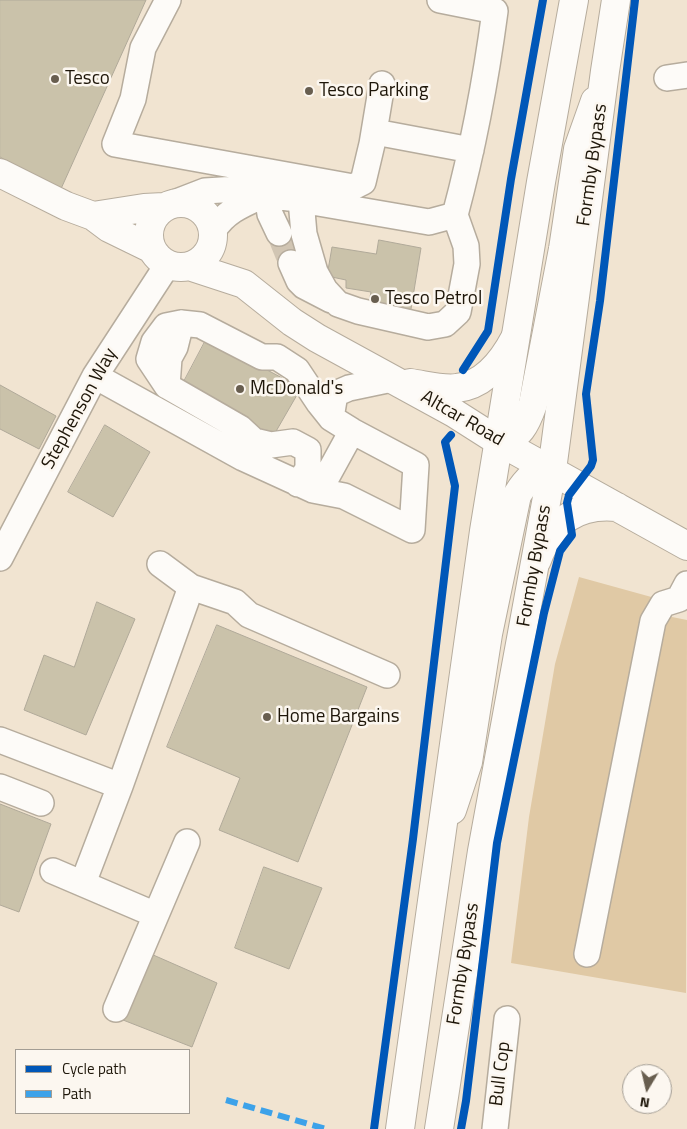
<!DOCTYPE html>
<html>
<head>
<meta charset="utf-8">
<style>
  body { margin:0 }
  #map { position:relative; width:687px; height:1129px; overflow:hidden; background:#f1e4d1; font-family:"Titillium Web",sans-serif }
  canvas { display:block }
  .legend { position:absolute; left:15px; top:1049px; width:175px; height:65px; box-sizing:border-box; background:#fcf7f0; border:1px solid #a39d94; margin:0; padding:6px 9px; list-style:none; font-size:15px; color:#1e1609 }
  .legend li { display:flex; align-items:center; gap:10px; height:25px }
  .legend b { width:25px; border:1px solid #a39d94 }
  .north { position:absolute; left:622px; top:1064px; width:50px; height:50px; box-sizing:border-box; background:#fcf7f0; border:1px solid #a39d94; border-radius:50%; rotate:189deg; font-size:14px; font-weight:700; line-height:20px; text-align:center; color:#1e1609 }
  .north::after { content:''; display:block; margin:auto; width:18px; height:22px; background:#685e4f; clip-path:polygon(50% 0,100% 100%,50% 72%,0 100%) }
</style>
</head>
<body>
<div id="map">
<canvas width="687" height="1129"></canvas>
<ul class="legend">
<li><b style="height:6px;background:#0057b8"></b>Cycle path</li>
<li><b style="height:6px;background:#3da2e9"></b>Path</li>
</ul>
<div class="north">N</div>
</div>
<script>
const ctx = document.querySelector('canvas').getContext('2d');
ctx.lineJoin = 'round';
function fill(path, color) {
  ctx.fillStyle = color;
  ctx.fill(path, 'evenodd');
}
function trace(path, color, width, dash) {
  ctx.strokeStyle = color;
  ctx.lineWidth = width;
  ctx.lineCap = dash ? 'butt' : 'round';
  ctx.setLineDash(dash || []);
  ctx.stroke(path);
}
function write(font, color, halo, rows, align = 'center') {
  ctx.font = font + ' "Titillium Web",sans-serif';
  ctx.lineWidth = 5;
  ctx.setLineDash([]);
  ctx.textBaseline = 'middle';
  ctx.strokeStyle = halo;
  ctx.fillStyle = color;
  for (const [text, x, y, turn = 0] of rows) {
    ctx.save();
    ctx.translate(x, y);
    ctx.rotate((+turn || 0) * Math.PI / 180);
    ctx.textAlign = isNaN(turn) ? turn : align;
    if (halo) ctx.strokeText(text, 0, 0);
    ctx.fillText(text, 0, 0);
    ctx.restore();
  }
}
fill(new Path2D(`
  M 579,577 L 655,598 L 652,613 L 687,620 L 686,993 L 511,963 L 529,817 L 555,664 Z`), '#e0c9a5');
const building = new Path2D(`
  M 0,0 L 146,0 L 60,191 L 0,157 Z
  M 288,229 L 300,260 L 284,266 L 272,236 Z
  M 379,240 L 421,248 L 410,315 L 368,307 L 371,292 L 346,288 L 346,280 L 327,276 L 332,247 L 376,254 Z
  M 207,338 L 301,388 L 271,440 L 179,391 Z
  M 0,385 L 56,416 L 39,449 L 0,429 Z
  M 105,425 L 150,452 L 113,517 L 68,492 Z
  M 97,602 L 135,619 L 86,735 L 24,710 L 44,655 L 74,667 Z
  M 217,625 L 367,687 L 298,862 L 219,830 L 240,778 L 167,747 Z
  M 0,804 L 51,824 L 19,912 L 0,905 Z
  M 264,867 L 322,888 L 289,969 L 235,948 Z
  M 151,954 L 217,983 L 192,1047 L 123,1020 Z`);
fill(building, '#cac2aa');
trace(building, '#b0a999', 1);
trace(new Path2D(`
  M 279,233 L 291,263`), '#d1c5b3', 25, [25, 12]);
const minor = new Path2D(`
  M 168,0 L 143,48 L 133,99 L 115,144 L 353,187 L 363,182 L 372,144 L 382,84
  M 667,78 L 687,75
  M 375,132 L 471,150
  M 267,195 L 270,214 L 279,233
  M 301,200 L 304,234 L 315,272 L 325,290 L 338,304 L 358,311 L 428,327 L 445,324 L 458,312 L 467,264 L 466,246 L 455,215
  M 174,203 L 205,191 L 237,189 L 264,195 L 289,198 L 429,222 L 455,215 C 473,148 486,79 495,11 L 440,0
  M 213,231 C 225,211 244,204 264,195
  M 291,263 L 299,281 L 304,286 L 331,300
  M 95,376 L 243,458 L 313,490 L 344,496 L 412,530 L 416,465 L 352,431 L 331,418 L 335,394 L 349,388 L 392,379
  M 167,386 L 169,358 L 175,347 L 181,323
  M 298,484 L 308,469 L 308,450 L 293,442 L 271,445 L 254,441 L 240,428 L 167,386 L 149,359 L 154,342 L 166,326 L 181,323 L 200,325 L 262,357 L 277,357 L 297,370 L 319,403 L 331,418
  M 313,490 L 324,482 L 352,431
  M 0,558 L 95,376 L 168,264
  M 160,564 L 191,587 L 235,602 L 249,615 L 387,675
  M 0,740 L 120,786
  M 0,787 L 41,803
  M 53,871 L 156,915
  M 83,883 L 120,786 L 191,587
  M 587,954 L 653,621 L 663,604 L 679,599 L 687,584
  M 116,1009 L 187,842
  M 495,1129 L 507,1019`);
const major = new Path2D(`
  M 0,173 L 66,206 L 93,216 L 109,228 L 152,249
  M149 235a32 32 0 1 1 64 0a32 32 0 1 1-64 0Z
  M 93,216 L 144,208 L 164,207
  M 189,266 L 244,284 L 292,322 L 317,338 L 454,413 L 498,441 L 687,546
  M 410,383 C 425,385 442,390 457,388 C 485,385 503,361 515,338
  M 498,441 C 519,441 527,421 533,404 L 563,249 L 578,149 L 595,101
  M 537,560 C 551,522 577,503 617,507
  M 452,810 L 468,762 L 488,634 L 517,495 C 525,482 535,469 552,470`);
const highway = new Path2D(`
  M 400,1129 L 484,531 L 541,182 L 574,0
  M 439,1129 L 482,851 L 552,470 L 605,71 L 616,0`);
trace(minor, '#b6ac9d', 28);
trace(major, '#b6ac9d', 30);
trace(highway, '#b6ac9d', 30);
trace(minor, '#fdfbf8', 25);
trace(major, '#fdfbf8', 28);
trace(highway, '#fdfbf8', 28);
trace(new Path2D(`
  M 226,1100 L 326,1129`), '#3da2e9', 6, [12, 6]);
trace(new Path2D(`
  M 463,370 L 488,331 L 511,179 L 543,0
  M 374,1129 L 413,839 L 455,486 L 445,442 L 451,435
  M 461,1129 L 466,1101 L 497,843 L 544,613 L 560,551 L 572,535 L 567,503 L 569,495 L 591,466 L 593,460 L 586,394 L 600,301 L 635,0`), '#0057b8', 8);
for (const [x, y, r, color] of [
  [55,79,5,"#685e4f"],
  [309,91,5,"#685e4f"],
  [375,299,5,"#685e4f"],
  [240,389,5,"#685e4f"],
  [267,717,5,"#685e4f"]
]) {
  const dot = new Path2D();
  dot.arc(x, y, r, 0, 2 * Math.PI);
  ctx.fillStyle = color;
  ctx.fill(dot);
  trace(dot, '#fcf7f0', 2);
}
write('19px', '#1e1609', '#fcf7f0', [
  ["Tesco",65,79],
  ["Tesco Parking",319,91],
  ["Tesco Petrol",385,299],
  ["McDonald's",250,389],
  ["Home Bargains",277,717]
], 'left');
write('19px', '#1e1609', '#fcf7f0', [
  ["Formby Bypass",593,165,-82],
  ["Stephenson Way",80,409,-61],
  ["Altcar Road",462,419,30],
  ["Formby Bypass",535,566,-80],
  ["Formby Bypass",464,964,-81],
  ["Bull Cop",501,1074,-83]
]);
</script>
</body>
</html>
